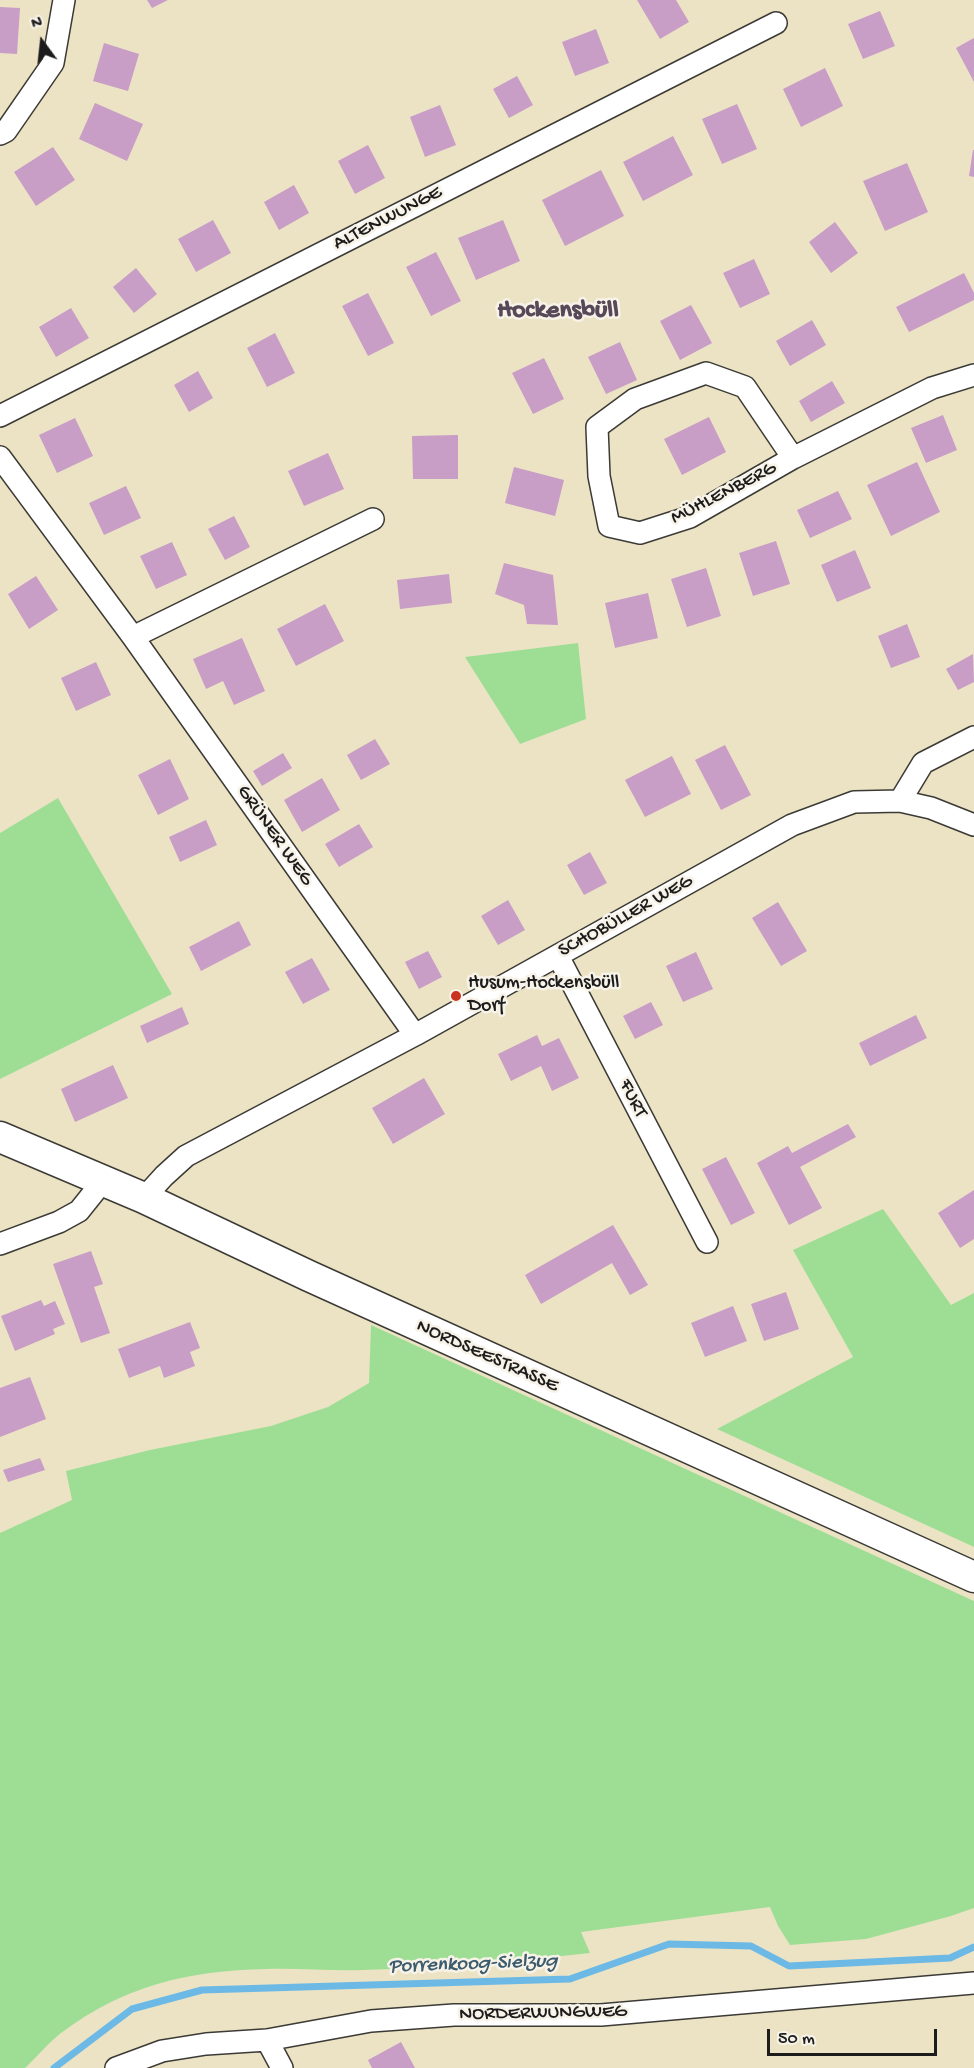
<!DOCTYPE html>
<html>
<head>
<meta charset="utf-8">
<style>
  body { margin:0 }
  #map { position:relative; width:974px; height:2068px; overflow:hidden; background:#ece3c5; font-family:"Gochi Hand",sans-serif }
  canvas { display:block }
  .north { position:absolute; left:12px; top:12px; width:60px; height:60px; -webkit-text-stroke:4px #f7f3e8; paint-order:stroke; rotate:345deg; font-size:16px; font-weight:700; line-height:24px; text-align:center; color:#1c1c1c }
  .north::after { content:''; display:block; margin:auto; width:21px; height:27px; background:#1c1c1c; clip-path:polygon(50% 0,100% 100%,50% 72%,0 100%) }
  .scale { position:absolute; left:767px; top:2029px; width:170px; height:27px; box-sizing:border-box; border:3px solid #1c1c1c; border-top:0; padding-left:8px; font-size:18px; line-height:21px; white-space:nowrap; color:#1c1c1c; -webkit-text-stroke:4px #f7f3e8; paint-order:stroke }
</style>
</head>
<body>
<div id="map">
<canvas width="974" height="2068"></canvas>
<div class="north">N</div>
<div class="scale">50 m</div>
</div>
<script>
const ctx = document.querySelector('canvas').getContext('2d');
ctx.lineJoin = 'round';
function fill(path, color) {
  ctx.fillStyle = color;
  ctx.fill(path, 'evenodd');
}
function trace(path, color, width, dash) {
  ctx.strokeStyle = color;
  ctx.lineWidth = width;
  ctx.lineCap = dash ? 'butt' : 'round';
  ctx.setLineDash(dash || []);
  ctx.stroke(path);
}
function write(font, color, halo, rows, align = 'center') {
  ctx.font = font + ' "Gochi Hand",sans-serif';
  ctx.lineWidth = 5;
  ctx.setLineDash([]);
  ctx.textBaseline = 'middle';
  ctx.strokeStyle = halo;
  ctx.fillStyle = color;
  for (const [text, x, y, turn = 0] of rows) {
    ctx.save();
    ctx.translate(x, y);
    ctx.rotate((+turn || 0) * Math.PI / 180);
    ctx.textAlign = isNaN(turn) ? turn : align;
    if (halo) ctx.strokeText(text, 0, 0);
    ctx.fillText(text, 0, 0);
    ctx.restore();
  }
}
fill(new Path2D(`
  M 578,643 L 586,719 L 520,744 L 465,657 Z
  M 58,798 L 172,994 L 0,1079 L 0,833 Z
  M 883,1209 L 951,1305 L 974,1293 L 974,1547 L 717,1429 L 853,1357 L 793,1250 Z
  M 371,1325 L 974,1601 L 974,1908 L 951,1916 L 866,1939 L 790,1945 L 778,1926 L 770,1907 L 581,1932 L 590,1953 C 514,1961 438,1968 362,1970 C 330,1971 298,1968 266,1969 C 188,1971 125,1985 61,2033 C 48,2043 37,2057 25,2068 L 0,2068 L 0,1533 L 72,1500 L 66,1471 L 150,1450 L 271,1426 L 328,1407 L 369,1383 Z`), '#9ede94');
trace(new Path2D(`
  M 54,2068 L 132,2009 L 202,1990 L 570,1979 L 669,1944 L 751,1946 L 789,1966 L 950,1958 L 974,1947`), '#6cb9e6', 7);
fill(new Path2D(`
  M 147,0 L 168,0 L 152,8 Z
  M 637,0 L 676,0 L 689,22 L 660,39 Z
  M 0,7 L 20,8 L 17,54 L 0,53 Z
  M 880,11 L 895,46 L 863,59 L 848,24 Z
  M 596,29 L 609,63 L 575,76 L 562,42 Z
  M 974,38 L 974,82 L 956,48 Z
  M 104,43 L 139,54 L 128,91 L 93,81 Z
  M 825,68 L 843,106 L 801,127 L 783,89 Z
  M 517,76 L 533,105 L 509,118 L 493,89 Z
  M 95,103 L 143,124 L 127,161 L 79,139 Z
  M 737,104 L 757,149 L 722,164 L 702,119 Z
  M 440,105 L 456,145 L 425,157 L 410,117 Z
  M 673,136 L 693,175 L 643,201 L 623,162 Z
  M 368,145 L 385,178 L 355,194 L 338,161 Z
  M 53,147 L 75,180 L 36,206 L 14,172 Z
  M 973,150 L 974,150 L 974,177 L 969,176 Z
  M 907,163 L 928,212 L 885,231 L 863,181 Z
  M 601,170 L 624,216 L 565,246 L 542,200 Z
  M 294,185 L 309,213 L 279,230 L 264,202 Z
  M 213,220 L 231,253 L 196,272 L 178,239 Z
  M 503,220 L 520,261 L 476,280 L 458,238 Z
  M 835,222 L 858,253 L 831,273 L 809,242 Z
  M 436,252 L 461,301 L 431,316 L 406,267 Z
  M 754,259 L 770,294 L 740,308 L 723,273 Z
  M 136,268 L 157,294 L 134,313 L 113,287 Z
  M 964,273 L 974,293 L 974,300 L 909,332 L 896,307 Z
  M 368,293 L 394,343 L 368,356 L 342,306 Z
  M 691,305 L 712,343 L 680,360 L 660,321 Z
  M 71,308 L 89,338 L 56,357 L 39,327 Z
  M 812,320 L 826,345 L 790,366 L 776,341 Z
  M 275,333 L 295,373 L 267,387 L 247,348 Z
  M 620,342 L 637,380 L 606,394 L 588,357 Z
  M 544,358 L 564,399 L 533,414 L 512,373 Z
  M 198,371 L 213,398 L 189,412 L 174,385 Z
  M 832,381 L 845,403 L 811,422 L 799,401 Z
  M 943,415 L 957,450 L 926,463 L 911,428 Z
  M 709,417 L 726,452 L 682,475 L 664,439 Z
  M 75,418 L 93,456 L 57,473 L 39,435 Z
  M 458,435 L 458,479 L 413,479 L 412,436 Z
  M 328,453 L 344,489 L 304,506 L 288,471 Z
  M 917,462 L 940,512 L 891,536 L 867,485 Z
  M 514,467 L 564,480 L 555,516 L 505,503 Z
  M 126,486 L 141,518 L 104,535 L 89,503 Z
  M 838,491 L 852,519 L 810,538 L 797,510 Z
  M 234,516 L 250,547 L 225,560 L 208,529 Z
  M 776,541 L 790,584 L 753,596 L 739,553 Z
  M 172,542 L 187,575 L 156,589 L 140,556 Z
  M 855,550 L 871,588 L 837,602 L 821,565 Z
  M 504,563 L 553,575 L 558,625 L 527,624 L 524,605 L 495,594 Z
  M 706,568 L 721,616 L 687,627 L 671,579 Z
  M 449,574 L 452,603 L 400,609 L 397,580 Z
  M 36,576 L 58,610 L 29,629 L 8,594 Z
  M 648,593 L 658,638 L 615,648 L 605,603 Z
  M 325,604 L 344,641 L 296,666 L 277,629 Z
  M 907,624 L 920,657 L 891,668 L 878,636 Z
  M 242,638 L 265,691 L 234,705 L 223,681 L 206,689 L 193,659 Z
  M 973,654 L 974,682 L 958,690 L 946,669 Z
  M 96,662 L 111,695 L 76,711 L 61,678 Z
  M 375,739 L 390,764 L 361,780 L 347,755 Z
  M 725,745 L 751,795 L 721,810 L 695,760 Z
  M 283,753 L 292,768 L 262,786 L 253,771 Z
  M 672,756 L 691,794 L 645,817 L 625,780 Z
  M 170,759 L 189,799 L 158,815 L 138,775 Z
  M 322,778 L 340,810 L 302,832 L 284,800 Z
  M 206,820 L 217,845 L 180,862 L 169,837 Z
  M 359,824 L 373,847 L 339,867 L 325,844 Z
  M 590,852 L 607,883 L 584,895 L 567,865 Z
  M 508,900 L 525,930 L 498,945 L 481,916 Z
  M 778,902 L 807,951 L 781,966 L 752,918 Z
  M 239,921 L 251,945 L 201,971 L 189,947 Z
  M 428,951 L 442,977 L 419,989 L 405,962 Z
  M 696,952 L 713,989 L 683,1002 L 666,966 Z
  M 312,958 L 330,990 L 303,1004 L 285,972 Z
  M 651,1002 L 663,1025 L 635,1039 L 623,1016 Z
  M 182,1007 L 189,1024 L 147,1043 L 140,1026 Z
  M 916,1015 L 927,1038 L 870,1066 L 859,1043 Z
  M 537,1035 L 542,1046 L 559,1038 L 579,1078 L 552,1091 L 541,1066 L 511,1081 L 498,1054 Z
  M 113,1065 L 128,1098 L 75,1122 L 61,1089 Z
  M 424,1078 L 445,1114 L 393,1144 L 372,1108 Z
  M 848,1124 L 856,1137 L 800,1167 L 822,1208 L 789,1225 L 757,1163 L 788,1146 L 792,1153 Z
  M 726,1157 L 755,1213 L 731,1225 L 702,1169 Z
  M 974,1190 L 974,1239 L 960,1248 L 938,1213 Z
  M 613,1225 L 648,1285 L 630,1295 L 612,1263 L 541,1304 L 525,1275 Z
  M 91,1251 L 103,1284 L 94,1287 L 110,1333 L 81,1343 L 53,1264 Z
  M 786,1292 L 799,1329 L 764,1341 L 751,1304 Z
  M 41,1300 L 44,1306 L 55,1301 L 65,1324 L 53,1329 L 55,1334 L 15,1351 L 1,1316 Z
  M 733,1306 L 747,1341 L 705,1357 L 691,1323 Z
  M 190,1322 L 200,1348 L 190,1352 L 195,1366 L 164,1378 L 160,1366 L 129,1378 L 118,1349 Z
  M 30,1377 L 46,1419 L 0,1437 L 0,1388 Z
  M 40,1458 L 45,1470 L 8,1482 L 3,1470 Z
  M 401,2042 L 415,2068 L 372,2068 L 368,2060 Z`), '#c89dc6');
const street = new Path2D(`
  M 0,134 L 6,131 L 53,63 L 64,0
  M 0,416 L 776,23
  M 0,457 L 133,637 L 415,1035
  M 793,458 L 745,387 L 706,373 L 635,399 L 597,427 L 599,476 L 609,526 L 640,533 L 690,517 L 793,458 L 932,388 L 974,375
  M 133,637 L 373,519
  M 900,801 L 923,763 L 974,737
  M 558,956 L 707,1242
  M 144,1198 L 164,1176 L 186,1156 L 415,1035 L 792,825 L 854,802 L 900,801 L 931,808 L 974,825
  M 0,1244 L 59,1222 L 79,1211 L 103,1181
  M 267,2040 L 282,2068
  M 116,2068 L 162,2051 L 206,2044 L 267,2040 L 371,2021 L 454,2015 L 601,2015 L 974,1983`);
const secondary = new Path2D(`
  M 0,1137 L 144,1198 L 309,1276 L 974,1577`);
trace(street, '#3b3a35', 24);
trace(secondary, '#3b3a35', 33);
trace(street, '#fff', 21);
trace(secondary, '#fff', 30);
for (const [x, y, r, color] of [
  [456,996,6,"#c8321e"]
]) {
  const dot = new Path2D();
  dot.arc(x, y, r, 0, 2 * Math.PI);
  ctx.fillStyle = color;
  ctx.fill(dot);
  trace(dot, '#f7f3e8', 2);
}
write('20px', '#1c1c1c', '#f7f3e8', [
  ["ALTENWUNGE",388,219,-27],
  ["MÜHLENBERG",724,494,-27],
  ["GRÜNER WEG",274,836,55],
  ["SCHOBÜLLER WEG",626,917,-29],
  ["FURT",632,1099,63],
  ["NORDSEESTRASSE",487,1357,24],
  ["NORDERWUNGWEG",543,2014,-1]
]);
write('20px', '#1c1c1c', '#f7f3e8', [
  ["Husum-Hockensbüll",468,984],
  ["Dorf",468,1007]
], 'left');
write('italic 21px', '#3c5b6d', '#f7f3e8', [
  ["Porrenkoog-Sielzug",473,1965,-2]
]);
write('bold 26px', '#584958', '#f7f3e8', [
  ["Hockensbüll",558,312]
]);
</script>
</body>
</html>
